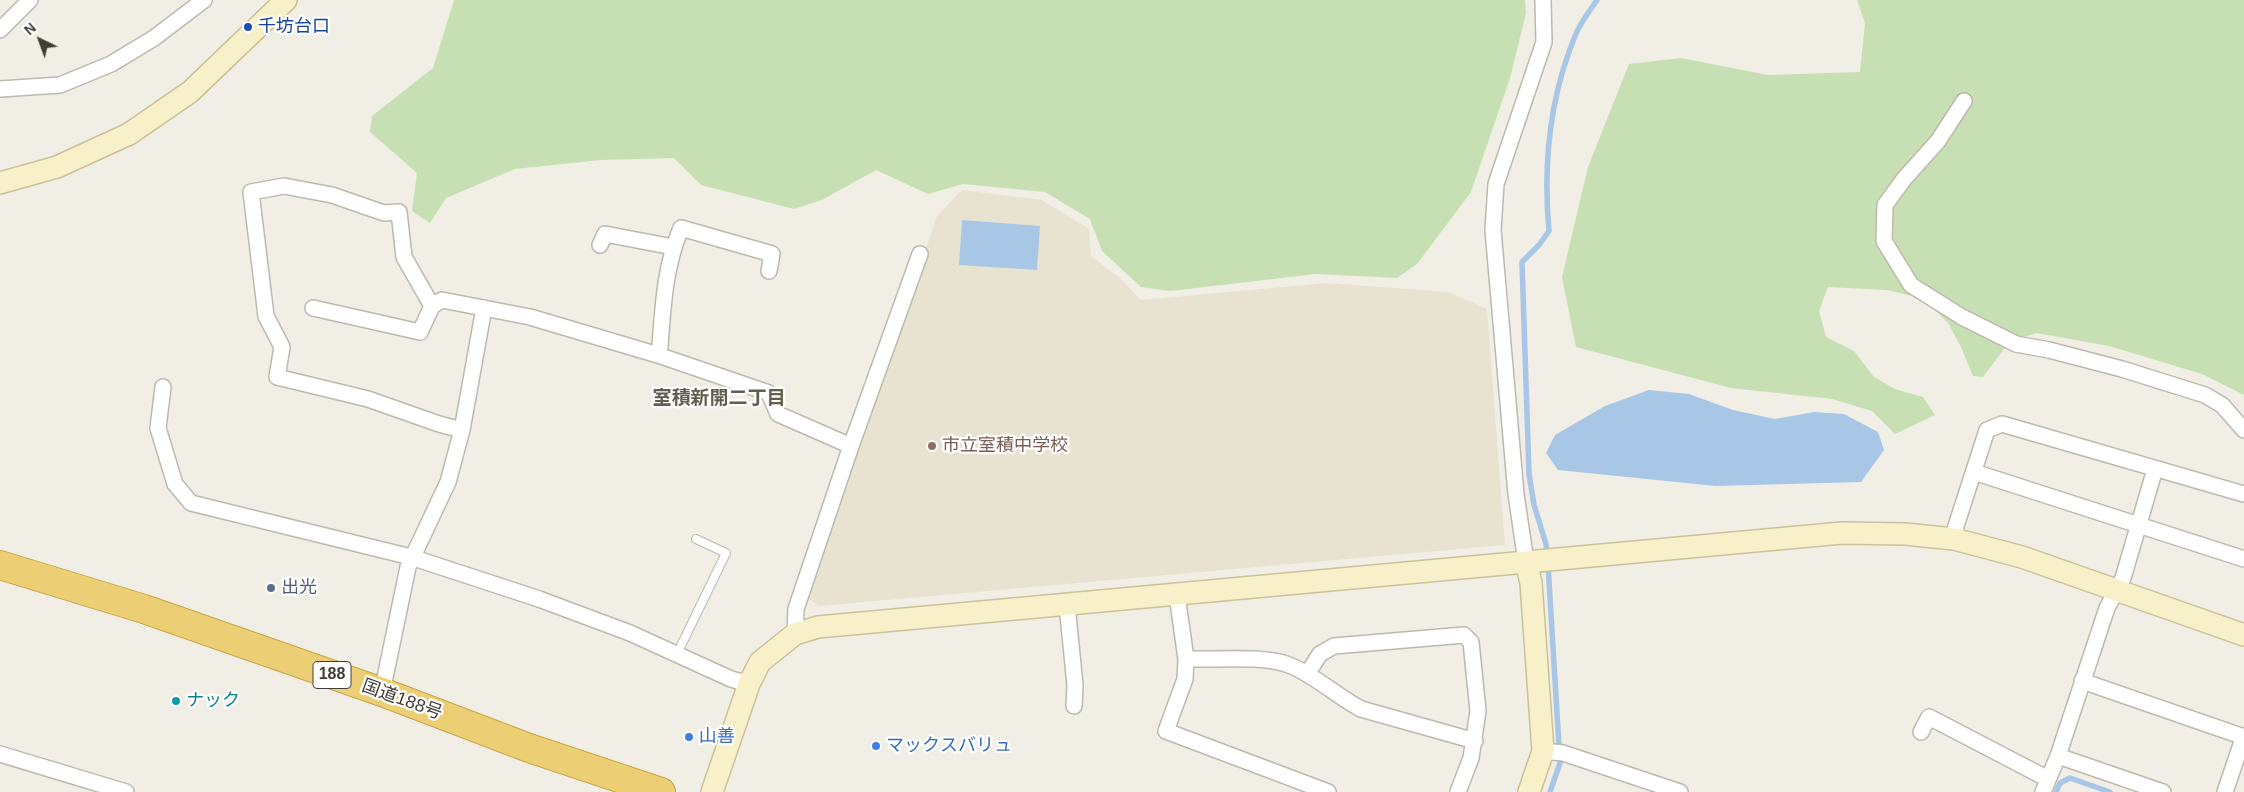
<!DOCTYPE html>
<html>
<head>
<meta charset="utf-8">
<style>
  body { margin:0 }
  #map { position:relative; width:2244px; height:792px; overflow:hidden; background:#f0eee5; font-family:Helvetica,sans-serif }
  canvas { display:block }
  .north { position:absolute; left:15px; top:15px; width:50px; height:50px; -webkit-text-stroke:4px #fff; paint-order:stroke; rotate:318deg; font-size:14px; font-weight:700; line-height:20px; text-align:center; color:#423e36 }
  .north::after { content:''; display:block; margin:auto; width:18px; height:22px; background:#423e36; clip-path:polygon(50% 0,100% 100%,50% 72%,0 100%) }
</style>
</head>
<body>
<div id="map">
<canvas width="2244" height="792"></canvas>
<div class="north">N</div>
</div>
<script>
const ctx = document.querySelector('canvas').getContext('2d');
ctx.lineJoin = 'round';
function fill(path, color) {
  ctx.fillStyle = color;
  ctx.fill(path, 'evenodd');
}
function trace(path, color, width, dash) {
  ctx.strokeStyle = color;
  ctx.lineWidth = width;
  ctx.lineCap = dash ? 'butt' : 'round';
  ctx.setLineDash(dash || []);
  ctx.stroke(path);
}
function write(font, color, halo, rows, align = 'center') {
  ctx.font = font + ' Helvetica,"Noto Sans JP",sans-serif';
  ctx.lineWidth = 4.5;
  ctx.setLineDash([]);
  ctx.textBaseline = 'middle';
  ctx.strokeStyle = halo;
  ctx.fillStyle = color;
  for (const [text, x, y, turn = 0] of rows) {
    ctx.save();
    ctx.translate(x, y);
    ctx.rotate((+turn || 0) * Math.PI / 180);
    ctx.textAlign = isNaN(turn) ? turn : align;
    if (halo) ctx.strokeText(text, 0, 0);
    ctx.fillText(text, 0, 0);
    ctx.restore();
  }
}
fill(new Path2D(`
  M 962,190 L 1042,200 L 1089,229 L 1091,256 L 1121,279 L 1141,300 L 1327,283 L 1449,292 L 1487,309 L 1505,545 L 819,606 L 808,599 L 937,216 Z`), '#e8e3d1');
fill(new Path2D(`
  M 454,0 L 1525,0 L 1526,13 L 1510,78 L 1471,192 L 1417,264 L 1397,278 L 1316,274 L 1170,291 L 1141,287 L 1102,251 L 1090,219 L 1045,192 L 963,184 L 928,194 L 876,170 L 822,200 L 794,209 L 701,185 L 674,158 L 601,160 L 515,169 L 446,198 L 430,223 L 412,211 L 417,173 L 370,132 L 372,116 L 433,68 Z
  M 1857,0 L 2244,0 L 2244,395 L 2202,374 L 2109,346 L 2037,333 L 2010,341 L 1983,377 L 1973,376 L 1961,347 L 1948,323 L 1924,299 L 1887,290 L 1828,287 L 1819,311 L 1826,337 L 1854,351 L 1874,377 L 1895,389 L 1923,397 L 1935,415 L 1895,434 L 1872,411 L 1832,399 L 1731,388 L 1576,347 L 1562,277 L 1588,167 L 1629,64 L 1681,58 L 1768,75 L 1860,72 L 1865,23 Z`), '#c7e0b3');
fill(new Path2D(`
  M 962,220 L 1040,226 L 1037,270 L 959,265 Z
  M 1649,390 L 1689,394 L 1733,410 L 1775,419 L 1814,412 L 1844,414 L 1878,432 L 1884,450 L 1861,482 L 1716,486 L 1558,470 L 1546,453 L 1555,435 L 1605,406 Z`), '#a8c7e6');
trace(new Path2D(`
  M 1547,555 L 1546,544 L 1534,505 L 1529,474 L 1522,262 L 1539,245 L 1549,231 C 1543,165 1550,97 1575,36 C 1580,23 1589,12 1597,0
  M 1548,564 L 1560,763 L 1550,792
  M 2056,792 L 2060,783 L 2070,778 L 2110,792`), '#a8c7e6', 5.5);
const lane = new Path2D(`
  M 677,654 L 726,553 L 696,539`);
const street = new Path2D(`
  M 0,30 L 30,0
  M 0,89 L 60,85 L 111,64 L 154,38 L 204,0
  M 1964,101 L 1938,141 L 1904,179 L 1885,205 L 1884,241 L 1911,285 L 1962,317 L 2016,344 L 2049,350 L 2122,369 L 2205,395 L 2222,405 L 2244,430
  M 600,245 L 605,234 L 673,247
  M 432,306 L 404,257 L 399,212 L 384,213 L 332,195 L 284,186 L 251,192 L 266,316 L 282,347 L 277,377 L 368,399 L 439,424 L 462,430
  M 313,308 L 420,332 L 432,306 L 442,300 L 530,317 L 658,355 L 769,393 L 778,414 L 851,446
  M 658,355 L 660,346 C 663,305 665,266 681,228 L 772,254 L 769,271
  M 163,387 L 158,428 L 175,484 L 191,503 L 411,557 L 539,599 L 630,633 L 731,679 L 749,684
  M 1974,472 L 2244,559
  M 1954,539 L 1956,526 L 1987,430 L 2002,424 L 2244,494
  M 1526,562 L 1516,494 L 1493,230 L 1496,184 L 1544,42 L 1543,0
  M 1177,595 L 1186,659 L 1185,679 L 1166,731 L 1328,792
  M 1067,605 L 1075,685 L 1074,706
  M 795,634 L 796,609 L 851,446 L 920,254
  M 1186,659 C 1214,660 1264,655 1289,665 C 1315,675 1336,696 1361,709 L 1475,741
  M 1307,674 L 1320,654 L 1334,646 L 1464,635 L 1471,642 L 1478,711 L 1471,758 L 1458,792
  M 2082,681 L 2244,737
  M 382,692 L 408,567 L 448,482 L 462,430 L 484,308
  M 1921,732 L 1929,717 L 2048,779
  M 1543,751 L 1563,753 L 1680,792
  M 0,754 L 126,792
  M 2058,756 L 2163,792
  M 2043,792 L 2058,756 L 2107,608 L 2123,578 L 2155,469
  M 2225,792 L 2244,736`);
const secondary = new Path2D(`
  M 0,183 L 57,167 L 129,134 L 190,92 L 286,0
  M 1526,562 L 1531,583 L 1543,751 L 1529,792
  M 712,792 L 749,684 L 760,662 L 795,634 L 818,627 L 1842,533 L 1905,534 L 1954,539 L 2022,557 L 2244,635`);
const highway = new Path2D(`
  M 0,565 L 144,609 L 382,692 L 529,748 L 661,792`);
trace(lane, '#bdb9ac', 10);
trace(street, '#bdb9ac', 18);
trace(secondary, '#cbc29a', 24);
trace(highway, '#c9a546', 30);
trace(lane, '#fff', 8);
trace(street, '#fff', 15);
trace(secondary, '#f7f0c8', 21);
trace(highway, '#eccf75', 28);
for (const [x, y, r, color] of [
  [248,27,5,"#1a4fb4"],
  [932,446,5,"#8d6e63"],
  [271,588,5,"#5c6f8a"],
  [176,701,5,"#0f9aa8"],
  [689,737,5,"#3f7fe0"],
  [876,746,5,"#3f7fe0"]
]) {
  const dot = new Path2D();
  dot.arc(x, y, r, 0, 2 * Math.PI);
  ctx.fillStyle = color;
  ctx.fill(dot);
  trace(dot, '#fff', 2);
}
for (const [x, y, w] of [
  [332,675,38]
]) {
  const box = new Path2D();
  box.roundRect(x - w / 2, y - 13.5, w, 27, 4);
  ctx.fillStyle = '#fff';
  ctx.fill(box);
  trace(box, '#423e36', 1);
}
write('bold 16px', '#423e36', null, [
  ["188",332,675]
]);
write('18px', '#164399', '#fff', [
  ["千坊台口",258,27]
], 'left');
write('18px', '#785e54', '#fff', [
  ["市立室積中学校",942,446]
], 'left');
write('18px', '#4e5e75', '#fff', [
  ["出光",281,588]
], 'left');
write('18px', '#423e36', '#fff', [
  ["国道188号",402,700,20]
]);
write('18px', '#0d838f', '#fff', [
  ["ナック",186,701]
], 'left');
write('18px', '#366cbe', '#fff', [
  ["山善",699,737],
  ["マックスバリュ",886,746]
], 'left');
write('bold 19px', '#635d4e', '#fff', [
  ["室積新開二丁目",719,399]
]);
</script>
</body>
</html>
